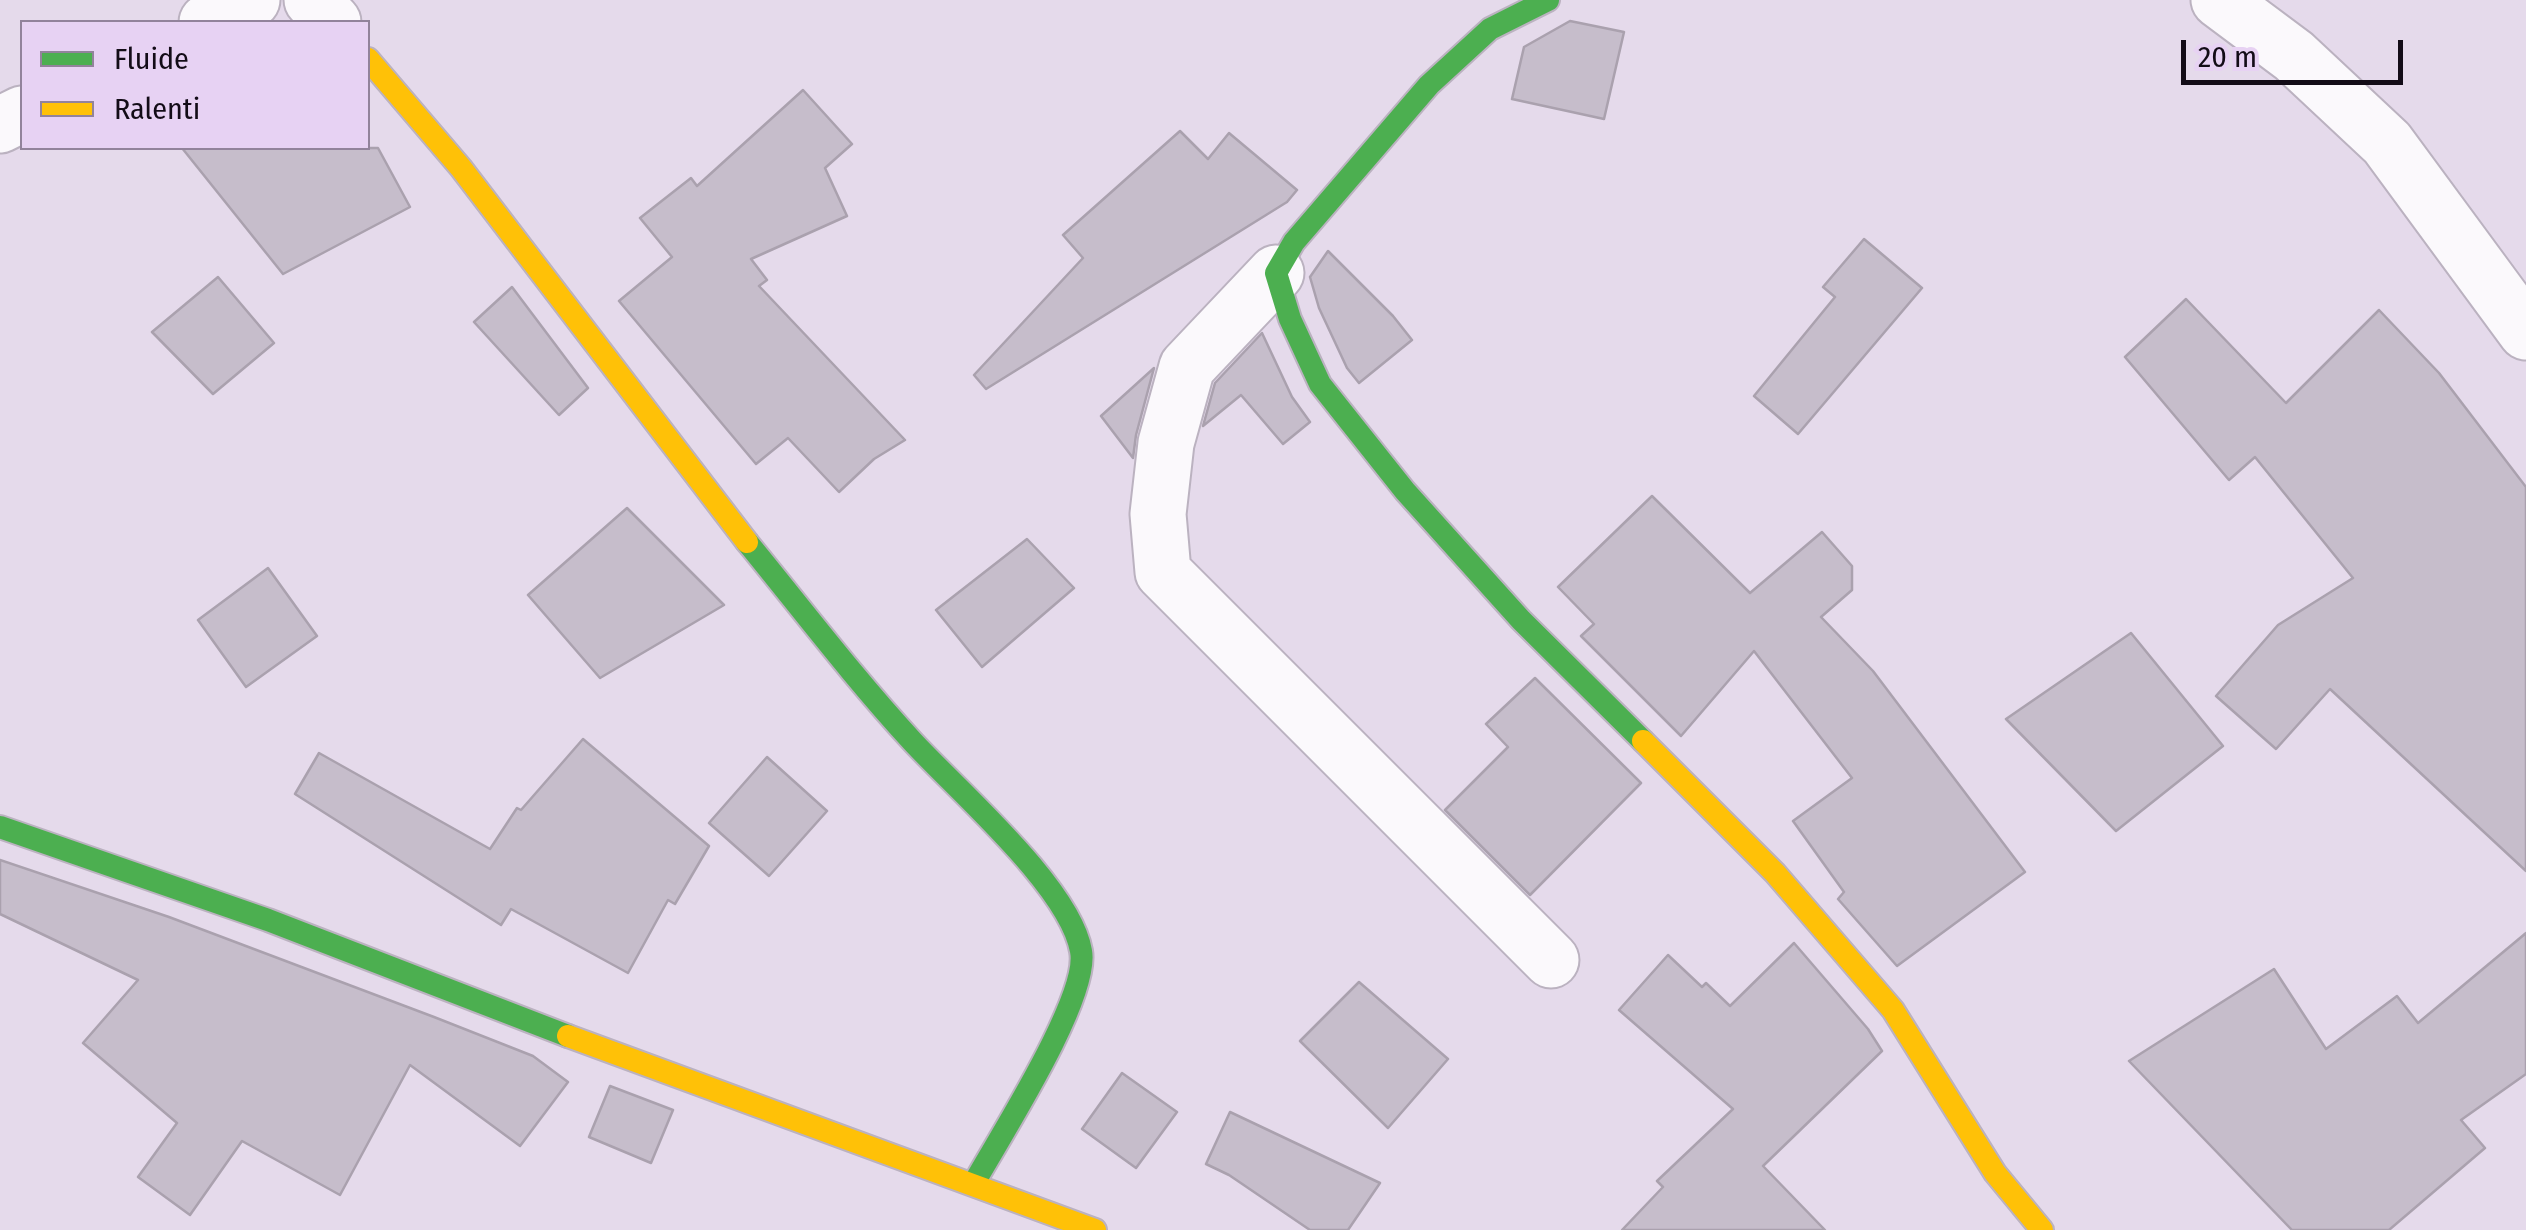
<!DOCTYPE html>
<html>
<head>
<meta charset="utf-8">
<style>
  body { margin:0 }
  #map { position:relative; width:2526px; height:1230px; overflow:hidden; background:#e5daeb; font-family:"Fira Sans Condensed",sans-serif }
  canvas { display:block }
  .legend { position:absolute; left:20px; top:20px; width:350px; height:130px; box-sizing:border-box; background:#e7d2f3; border:2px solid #92839b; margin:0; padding:12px 18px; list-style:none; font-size:30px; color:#130c17 }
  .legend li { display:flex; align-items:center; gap:20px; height:50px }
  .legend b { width:50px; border:2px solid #92839b }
  .scale { position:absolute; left:2181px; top:40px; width:222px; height:45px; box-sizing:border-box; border:5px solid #130c17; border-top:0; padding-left:12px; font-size:30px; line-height:35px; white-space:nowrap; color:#130c17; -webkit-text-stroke:8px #e7d2f3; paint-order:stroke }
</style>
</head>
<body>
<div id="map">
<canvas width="2526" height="1230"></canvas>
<ul class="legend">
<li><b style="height:12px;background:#4caf50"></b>Fluide</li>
<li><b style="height:12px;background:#ffc107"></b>Ralenti</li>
</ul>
<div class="scale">20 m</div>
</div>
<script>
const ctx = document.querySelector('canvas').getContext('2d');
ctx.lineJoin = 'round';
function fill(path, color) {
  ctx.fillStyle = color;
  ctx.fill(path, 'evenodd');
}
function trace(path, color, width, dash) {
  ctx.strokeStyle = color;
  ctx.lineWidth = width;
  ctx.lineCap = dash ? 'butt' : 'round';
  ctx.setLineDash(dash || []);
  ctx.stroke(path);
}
const building = new Path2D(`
  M 1570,21 L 1624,32 L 1604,119 L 1512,99 L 1524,47 Z
  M 803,90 L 852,144 L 825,168 L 847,216 L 751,259 L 767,280 L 759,286 L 905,440 L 874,459 L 839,492 L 788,438 L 756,464 L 619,301 L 672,257 L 640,218 L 691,178 L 697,186 Z
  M 1180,131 L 1208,159 L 1229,133 L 1297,190 L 1287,202 L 986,389 L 974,375 L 1083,258 L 1063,235 Z
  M 182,148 L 378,148 L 410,207 L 283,274 Z
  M 1864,239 L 1922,288 L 1798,434 L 1754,396 L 1835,297 L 1823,287 Z
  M 1328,251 L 1393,316 L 1412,340 L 1359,383 L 1347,368 L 1319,308 L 1310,277 Z
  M 218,277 L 274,343 L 213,394 L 152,332 Z
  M 512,287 L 588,388 L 559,415 L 474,322 Z
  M 2186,299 L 2286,403 L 2379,310 L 2439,373 L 2526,487 L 2526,871 L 2330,689 L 2276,749 L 2216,696 L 2278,625 L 2353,578 L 2255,457 L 2229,480 L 2125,357 Z
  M 1262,333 L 1292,397 L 1310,422 L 1283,444 L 1241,395 L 1203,426 L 1215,383 Z
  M 1154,368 L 1136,435 L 1133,458 L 1101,416 Z
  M 1652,496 L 1750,593 L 1822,532 L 1852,566 L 1852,590 L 1821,617 L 1873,671 L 2025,872 L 1897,966 L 1838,899 L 1844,892 L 1793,821 L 1852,778 L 1754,651 L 1681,736 L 1581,636 L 1594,624 L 1558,587 Z
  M 627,508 L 724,605 L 600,678 L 528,595 Z
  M 1027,539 L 1074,588 L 982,667 L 936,610 Z
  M 268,568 L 317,636 L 246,687 L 198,620 Z
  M 2131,633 L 2223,746 L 2116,831 L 2006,719 Z
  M 1535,678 L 1641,783 L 1530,895 L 1445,810 L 1508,747 L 1486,724 Z
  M 583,739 L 709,846 L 675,904 L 668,900 L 628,973 L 511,909 L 501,925 L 295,794 L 319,753 L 490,849 L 517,808 L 521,810 Z
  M 767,757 L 827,811 L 769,876 L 709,823 Z
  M 0,860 L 169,917 L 434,1017 L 533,1056 L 568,1082 L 520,1146 L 410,1065 L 340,1195 L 242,1141 L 190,1215 L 138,1177 L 177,1123 L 83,1043 L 138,980 L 0,914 Z
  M 2526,933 L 2526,1074 L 2461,1120 L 2485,1148 L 2389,1230 L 2292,1230 L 2129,1061 L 2274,969 L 2326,1049 L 2397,996 L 2418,1023 Z
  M 1794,943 L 1868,1029 L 1882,1051 L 1763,1166 L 1825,1230 L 1622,1230 L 1663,1187 L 1657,1181 L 1733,1109 L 1619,1010 L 1668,955 L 1702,987 L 1706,983 L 1730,1006 Z
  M 1359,982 L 1448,1059 L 1388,1128 L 1300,1041 Z
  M 1122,1073 L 1177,1112 L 1136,1168 L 1082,1129 Z
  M 610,1086 L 673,1110 L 651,1163 L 589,1137 Z
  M 1230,1112 L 1380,1183 L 1348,1230 L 1310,1230 L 1229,1175 L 1206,1164 Z`);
fill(building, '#c6bdcb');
trace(building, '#aaa1ae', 2.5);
const street = new Path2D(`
  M 312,0 L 333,22
  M 2219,0 L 2294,56 L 2387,143 L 2526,332
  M 207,22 L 252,0
  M 0,125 L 22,114
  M 1276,273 L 1187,367 L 1166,443 L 1158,514 L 1163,572 L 1551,960`);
const fast = new Path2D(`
  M 1548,0 L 1490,29 L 1429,85 L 1294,242 L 1276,273 L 1290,319 L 1320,384 L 1405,491 L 1521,620 L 1643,741
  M 747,542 C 801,608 854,678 912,741 C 957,790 1070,887 1081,951 C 1090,997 999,1138 974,1183
  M 0,827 L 268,920 L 568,1036`);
const slow = new Path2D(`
  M 368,59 L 461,168 L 747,542
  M 1643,741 L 1775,873 L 1893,1010 L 1995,1173 L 2042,1230
  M 568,1036 L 1095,1230`);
trace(street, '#bbb2c0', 59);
trace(fast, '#bbb2c0', 26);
trace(slow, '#bbb2c0', 26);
trace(street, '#fbf9fc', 55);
trace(fast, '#4caf50', 22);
trace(slow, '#ffc107', 22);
</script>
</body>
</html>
